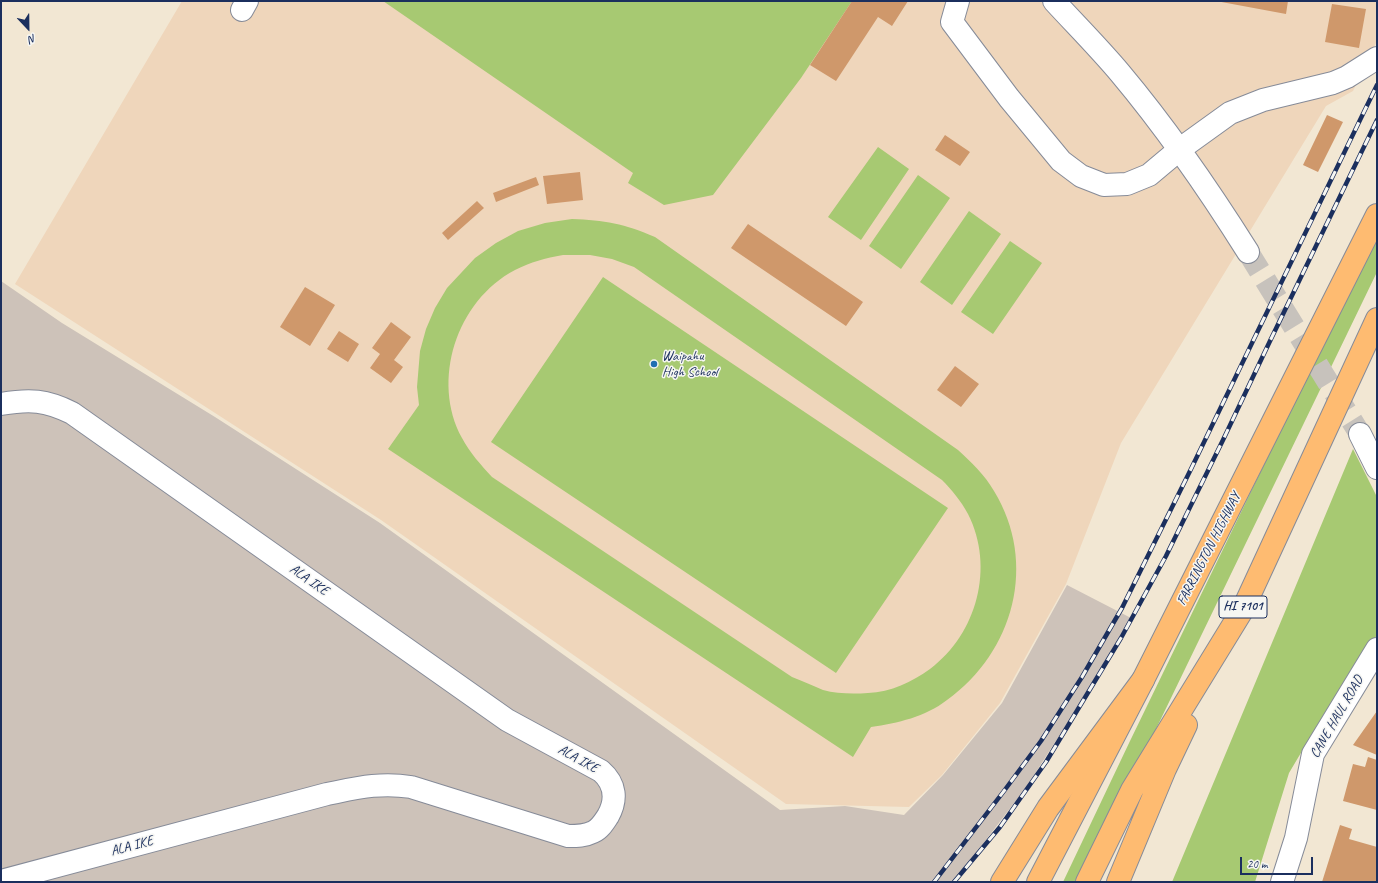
<!DOCTYPE html>
<html>
<head>
<meta charset="utf-8">
<style>
  body { margin:0 }
  #map { position:relative; width:1378px; height:883px; overflow:hidden; background:#f2e7d3; font-family:Caveat,sans-serif }
  canvas { display:block }
  .frame { position:absolute; inset:0; border:2px solid #1b2f5e; pointer-events:none }
  .north { position:absolute; left:8px; top:8px; width:40px; height:40px; -webkit-text-stroke:3px #f6f6f2; paint-order:stroke; rotate:158deg; font-size:11px; font-weight:700; line-height:16px; text-align:center; color:#1b2f5e }
  .north::after { content:''; display:block; margin:auto; width:14px; height:18px; background:#1b2f5e; clip-path:polygon(50% 0,100% 100%,50% 72%,0 100%) }
  .scale { position:absolute; left:1240px; top:857px; width:73px; height:18px; box-sizing:border-box; border:2px solid #1b2f5e; border-top:0; padding-left:5px; font-size:12px; line-height:14px; white-space:nowrap; color:#1b2f5e; -webkit-text-stroke:3px #f6f6f2; paint-order:stroke }
</style>
</head>
<body>
<div id="map">
<canvas width="1378" height="883"></canvas>
<div class="frame"></div>
<div class="north">N</div>
<div class="scale">20 m</div>
</div>
<script>
const ctx = document.querySelector('canvas').getContext('2d');
ctx.lineJoin = 'round';
function fill(path, color) {
  ctx.fillStyle = color;
  ctx.fill(path, 'evenodd');
}
function trace(path, color, width, dash) {
  ctx.strokeStyle = color;
  ctx.lineWidth = width;
  ctx.lineCap = dash ? 'butt' : 'round';
  ctx.setLineDash(dash || []);
  ctx.stroke(path);
}
function write(font, color, halo, rows, align = 'center') {
  ctx.font = font + ' Caveat,sans-serif';
  ctx.lineWidth = 3;
  ctx.setLineDash([]);
  ctx.textBaseline = 'middle';
  ctx.strokeStyle = halo;
  ctx.fillStyle = color;
  for (const [text, x, y, turn = 0] of rows) {
    ctx.save();
    ctx.translate(x, y);
    ctx.rotate((+turn || 0) * Math.PI / 180);
    ctx.textAlign = isNaN(turn) ? turn : align;
    if (halo) ctx.strokeText(text, 0, 0);
    ctx.fillText(text, 0, 0);
    ctx.restore();
  }
}
fill(new Path2D(`
  M 182,1 L 1377,1 L 1377,41 L 1353,91 L 1326,106 L 1121,443 L 1066,584 L 1000,703 L 942,775 L 909,807 L 786,804 L 381,520 L 15,284 Z`), '#efd6bb');
fill(new Path2D(`
  M 1,281 L 62,323 L 215,417 L 380,523 L 780,810 L 845,806 L 904,815 L 943,775 L 1002,703 L 1067,585 L 1131,618 L 1068,722 L 1027,786 L 954,882 L 1,882 Z`), '#cdc2b9');
fill(new Path2D(`
  M 383,1 L 852,1 L 801,78 L 713,195 L 664,205 L 628,183 L 633,173 Z
  M 878,147 L 909,169 L 861,240 L 828,217 Z
  M 918,175 L 950,198 L 901,269 L 869,246 Z
  M 969,211 L 1001,234 L 952,305 L 920,282 Z
  M 572,219 C 604,220 625,224 655,237 L 958,450 C 971,462 985,475 994,491 C 1038,563 1014,652 947,700 C 925,717 898,723 871,727 L 853,757 L 388,449 L 419,405 L 417,387 L 420,351 L 426,329 L 435,308 L 447,288 L 475,258 L 496,243 L 518,231 L 545,223 ZM 563,255 L 590,255 L 612,259 L 634,267 L 942,480 C 952,490 961,501 968,514 C 995,567 977,634 930,669 C 912,682 891,692 868,693 C 854,694 837,694 823,690 C 813,686 803,681 792,677 L 492,477 C 481,465 470,453 462,438 C 431,381 456,301 515,270 C 531,262 545,258 563,255 Z
  M 1377,232 L 1377,272 L 1082,882 L 1063,882 L 1130,741 Z
  M 1010,241 L 1042,263 L 993,334 L 961,312 Z
  M 603,277 L 948,508 L 836,673 L 491,442 Z
  M 1353,449 L 1377,497 L 1377,635 L 1324,714 L 1289,773 L 1255,882 L 1172,882 Z`), '#a7c972');
fill(new Path2D(`
  M 852,1 L 908,1 L 892,26 L 878,17 L 836,81 L 810,65 Z
  M 1216,1 L 1288,1 L 1286,14 Z
  M 1332,4 L 1366,9 L 1359,48 L 1325,42 Z
  M 1327,115 L 1343,122 L 1318,172 L 1303,165 Z
  M 945,135 L 970,152 L 960,166 L 935,150 Z
  M 580,172 L 583,200 L 547,204 L 543,176 Z
  M 536,177 L 539,185 L 496,202 L 493,193 Z
  M 477,201 L 484,208 L 448,240 L 442,233 Z
  M 748,224 L 863,302 L 846,326 L 731,248 Z
  M 305,287 L 335,305 L 310,346 L 280,327 Z
  M 391,322 L 411,337 L 394,360 L 403,367 L 391,383 L 370,368 L 380,354 L 372,348 Z
  M 339,331 L 359,344 L 348,362 L 327,349 Z
  M 955,366 L 979,384 L 961,407 L 937,390 Z
  M 1377,711 L 1377,755 L 1353,745 Z
  M 1368,757 L 1377,760 L 1377,810 L 1343,801 L 1353,764 L 1365,767 Z
  M 1340,825 L 1352,829 L 1349,839 L 1377,847 L 1377,882 L 1322,882 Z`), '#cf986b');
trace(new Path2D(`
  M 1248,252 L 1360,434`), '#c7c2bc', 22, [22, 11]);
const minor = new Path2D(`
  M 958,1 L 952,22 L 1009,98 L 1061,161 L 1081,176 L 1104,185 L 1127,184 L 1149,175 L 1180,149 L 1230,113 L 1263,100 L 1333,83 L 1347,77 L 1377,58
  M 1054,1 C 1076,25 1099,48 1120,73 C 1167,129 1209,190 1248,252
  M 242,10 L 247,1
  M 1,404 C 30,399 46,400 72,413 L 507,720 L 601,771 C 616,784 617,800 608,816 C 604,822 600,829 593,832 C 585,836 577,836 568,836 L 411,787 C 380,782 357,788 327,794 L 1,881
  M 1360,434 L 1377,468
  M 1282,882 L 1296,838 L 1313,754 L 1377,649`);
const major = new Path2D(`
  M 1038,882 L 1143,680 L 1377,215
  M 1087,882 L 1132,790 L 1243,609 L 1377,319
  M 1118,882 L 1165,769 L 1186,725`);
const highway = new Path2D(`
  M 1002,882 L 1048,808 L 1143,680`);
trace(minor, '#868b98', 24);
trace(major, '#868b98', 24);
trace(highway, '#868b98', 24);
trace(minor, '#fff', 22);
trace(major, '#febb71', 22);
trace(highway, '#febb71', 22);
const rail = new Path2D(`
  M 934,882 L 1004,791 L 1041,741 L 1082,677 L 1122,608 L 1191,469 L 1377,85
  M 954,882 L 1000,827 L 1046,762 L 1121,638 L 1166,556 L 1223,440 L 1270,341 L 1377,120`);
trace(rail, '#1b2f5e', 4.5);
trace(rail, '#f6f6f2', 3, [9]);
for (const [x, y, r, color] of [
  [654,364,4,"#1f6fb2"]
]) {
  const dot = new Path2D();
  dot.arc(x, y, r, 0, 2 * Math.PI);
  ctx.fillStyle = color;
  ctx.fill(dot);
  trace(dot, '#f6f6f2', 1.5);
}
for (const [x, y, w] of [
  [1243,607,48]
]) {
  const box = new Path2D();
  box.roundRect(x - w / 2, y - 11, w, 22, 3);
  ctx.fillStyle = '#f6f6f2';
  ctx.fill(box);
  trace(box, '#1b2f5e', 1);
}
write('bold 13px', '#1b2f5e', null, [
  ["HI 7101",1243,607]
]);
write('14px', '#1b2f5e', '#f6f6f2', [
  ["Waipahu",662,356],
  ["High School",662,372]
], 'left');
write('14px', '#1b2f5e', '#f6f6f2', [
  ["FARRINGTON HIGHWAY",1209,549,-63],
  ["ALA IKE",309,580,35],
  ["CANE HAUL ROAD",1337,717,-60],
  ["ALA IKE",578,759,29],
  ["ALA IKE",132,846,-15]
]);
</script>
</body>
</html>
